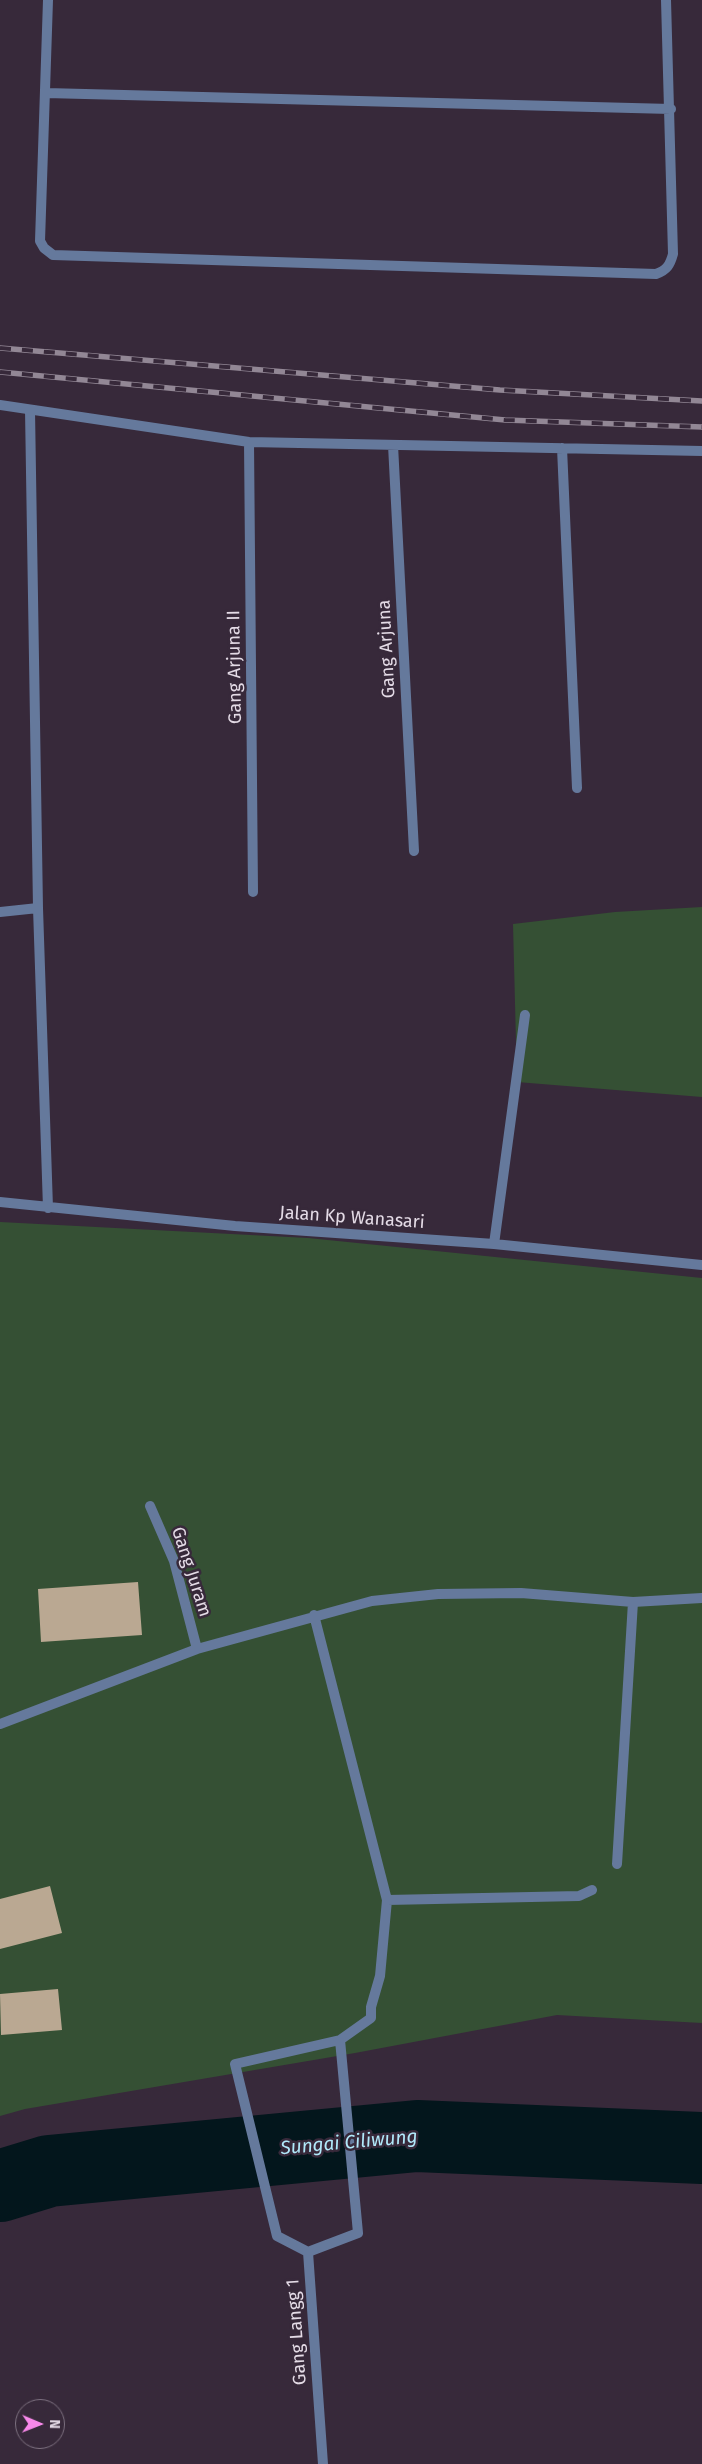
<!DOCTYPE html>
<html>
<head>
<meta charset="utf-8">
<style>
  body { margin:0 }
  #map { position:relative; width:702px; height:2464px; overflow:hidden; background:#37293a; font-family:"Fira Sans",sans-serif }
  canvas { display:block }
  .north { position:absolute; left:15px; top:2399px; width:50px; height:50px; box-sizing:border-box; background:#37293a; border:1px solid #7c707f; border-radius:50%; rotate:91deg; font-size:14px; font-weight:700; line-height:20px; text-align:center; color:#e4dbe6 }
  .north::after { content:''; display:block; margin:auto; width:18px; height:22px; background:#f888ea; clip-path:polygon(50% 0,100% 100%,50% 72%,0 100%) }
</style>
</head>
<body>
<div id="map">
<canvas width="702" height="2464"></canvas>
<div class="north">N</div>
</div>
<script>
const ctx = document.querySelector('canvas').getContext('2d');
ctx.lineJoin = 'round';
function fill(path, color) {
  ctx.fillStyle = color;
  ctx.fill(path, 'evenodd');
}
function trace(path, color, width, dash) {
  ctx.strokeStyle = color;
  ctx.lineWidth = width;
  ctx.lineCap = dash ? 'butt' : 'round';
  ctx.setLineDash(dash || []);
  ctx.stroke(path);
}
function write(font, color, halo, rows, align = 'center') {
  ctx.font = font + ' "Fira Sans",sans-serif';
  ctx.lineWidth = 5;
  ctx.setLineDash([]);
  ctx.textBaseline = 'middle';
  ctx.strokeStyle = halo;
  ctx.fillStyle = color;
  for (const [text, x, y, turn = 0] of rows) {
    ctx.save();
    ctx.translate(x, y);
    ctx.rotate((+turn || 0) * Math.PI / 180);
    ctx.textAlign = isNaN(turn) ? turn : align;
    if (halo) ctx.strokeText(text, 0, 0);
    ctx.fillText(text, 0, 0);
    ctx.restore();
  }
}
fill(new Path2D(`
  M 702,907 L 702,1097 L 517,1082 L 513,924 L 615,912 Z
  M 0,1222 L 308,1238 L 702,1278 L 702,2023 L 557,2015 L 355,2053 L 25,2109 L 0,2116 Z`), '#355034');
trace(new Path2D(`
  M 0,2186 L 49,2171 L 417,2136 L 702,2148`), '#03161c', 72);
fill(new Path2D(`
  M 138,1582 L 142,1635 L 41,1642 L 38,1589 Z
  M 50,1886 L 62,1933 L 0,1949 L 0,1899 Z
  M 58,1989 L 62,2030 L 1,2035 L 0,1994 Z`), '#baa892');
trace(new Path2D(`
  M 48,0 L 40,241 L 44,248 L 53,255 L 656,274 C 667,270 670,265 673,254 L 666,0
  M 46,93 L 671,109
  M 0,405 L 249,442 L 702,451
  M 30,410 L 38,908 L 48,1208
  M 249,442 L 253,892
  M 393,445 L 414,851
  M 562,448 L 577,788
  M 0,912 L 38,908
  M 0,1202 L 235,1226 L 494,1244 L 702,1265
  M 494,1244 L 525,1015
  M 150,1506 L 174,1561 L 197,1649
  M 314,1615 L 387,1900 L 579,1896 L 592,1890
  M 0,1724 L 197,1649 L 372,1601 L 438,1594 L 521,1593 L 633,1602 L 702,1598
  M 617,1864 L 633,1602
  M 308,2252 L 277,2236 L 235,2064 L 340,2040 L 371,2018 L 371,2007 L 380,1976 L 387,1900
  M 308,2252 L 358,2233 L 340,2040
  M 308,2252 L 323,2464`), '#65799c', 10);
const rail = new Path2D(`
  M 0,348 L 500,390 L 702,401
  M 0,372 L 505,420 L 702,427`);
trace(rail, '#928795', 5.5);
trace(rail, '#37293a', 4, [11]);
write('18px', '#e4dbe6', '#37293a', [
  ["Gang Arjuna",387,649,-93],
  ["Gang Arjuna II",235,667,-91],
  ["Jalan Kp Wanasari",352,1218,4],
  ["Gang Juram",191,1572,72],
  ["Gang Langg 1",297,2332,-94]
]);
write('italic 19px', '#b1e9fa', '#37293a', [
  ["Sungai Ciliwung",349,2143,-5]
]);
</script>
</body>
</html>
